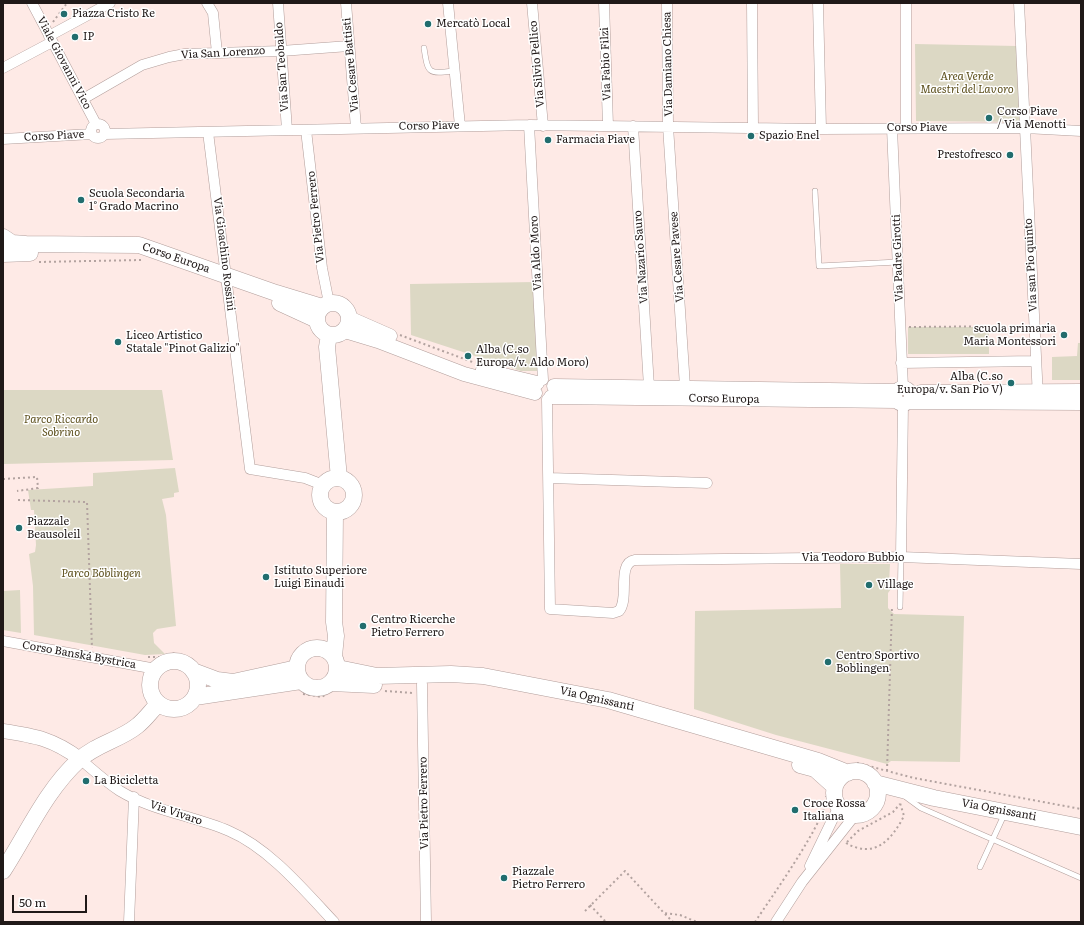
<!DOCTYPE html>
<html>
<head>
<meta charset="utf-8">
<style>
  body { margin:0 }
  #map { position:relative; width:1084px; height:925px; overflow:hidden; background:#feeae6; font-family:Literata,serif }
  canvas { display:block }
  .frame { position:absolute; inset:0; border:4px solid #201918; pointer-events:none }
  .scale { position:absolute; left:12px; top:895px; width:75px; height:18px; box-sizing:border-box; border:2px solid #201918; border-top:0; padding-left:5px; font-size:12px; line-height:14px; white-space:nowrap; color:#201918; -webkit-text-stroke:3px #fff; paint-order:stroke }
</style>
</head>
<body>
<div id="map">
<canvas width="1084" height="925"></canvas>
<div class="frame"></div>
<div class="scale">50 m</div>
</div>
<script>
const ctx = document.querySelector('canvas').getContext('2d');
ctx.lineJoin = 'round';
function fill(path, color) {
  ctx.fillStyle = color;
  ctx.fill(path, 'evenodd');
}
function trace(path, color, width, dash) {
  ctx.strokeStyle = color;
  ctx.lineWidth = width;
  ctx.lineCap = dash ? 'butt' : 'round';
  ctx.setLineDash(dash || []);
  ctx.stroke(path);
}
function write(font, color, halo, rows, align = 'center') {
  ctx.font = font + ' Literata,serif';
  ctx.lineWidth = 3;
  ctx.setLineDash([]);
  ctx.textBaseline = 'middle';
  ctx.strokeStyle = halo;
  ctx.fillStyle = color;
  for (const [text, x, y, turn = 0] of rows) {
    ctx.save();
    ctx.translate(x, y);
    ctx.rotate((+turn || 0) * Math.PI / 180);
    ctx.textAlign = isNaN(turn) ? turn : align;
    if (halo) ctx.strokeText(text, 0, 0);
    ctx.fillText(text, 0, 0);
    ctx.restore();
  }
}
fill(new Path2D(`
  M 915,44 L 1017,46 L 1021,122 L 916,121 Z
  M 535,282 L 537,371 L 521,371 L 411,335 L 410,284 Z
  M 908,327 L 989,327 L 989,354 L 908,354 Z
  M 1078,343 L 1081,343 L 1081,380 L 1052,380 L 1052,357 L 1077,356 Z
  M 3,390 L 162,390 L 173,460 L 4,464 Z
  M 175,468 L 179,492 L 174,493 L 174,497 L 162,499 L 166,515 L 176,626 L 157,629 L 153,633 L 154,643 L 165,654 L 145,655 L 34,635 L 33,586 L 29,554 L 35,552 L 36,545 L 34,510 L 31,510 L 28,490 L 93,486 L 93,473 Z
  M 840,564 L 890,564 L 889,584 L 891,589 L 888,593 L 888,608 L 894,614 L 964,616 L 960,762 L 891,761 L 887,764 L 776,735 L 694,709 L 695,611 L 841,608 Z
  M 20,590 L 21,633 L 3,630 L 3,591 Z`), '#dcd8c4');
const service = new Path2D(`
  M 424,48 C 428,74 428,74 454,71
  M 815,191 L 819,266 L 898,262
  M 900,607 L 901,557
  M 906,797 L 921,808 L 1081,878
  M 980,867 L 1004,815`);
const minor = new Path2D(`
  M 32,3 L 96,124
  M 207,3 L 213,13 L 217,53
  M 278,3 L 287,130
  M 346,3 L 356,128
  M 448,3 L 460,126
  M 532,3 L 543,126
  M 604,3 L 608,126
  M 667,3 L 668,126 L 685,387
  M 752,3 L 753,127
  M 818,3 L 821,129
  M 906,3 L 906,128
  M 1019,3 L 1038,398
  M 49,36 L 110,3
  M 3,68 L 52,42
  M 83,99 L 142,65 L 169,57 L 185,54 L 281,51 L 349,46
  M91 131a7 7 0 1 1 14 0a7 7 0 1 1-14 0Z
  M 529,125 L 543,380
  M 633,126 L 649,387
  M 892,128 L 903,388
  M 306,130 L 322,268 L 329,303
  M 208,132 L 250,469 L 305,478 L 323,485
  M 105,134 L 529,125 L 821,129 L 1025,128 L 1081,131
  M 3,139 L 92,134
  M 901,363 L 1035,361
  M 547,399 L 550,609 L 613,613 L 619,611 C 630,599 616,563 635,560 L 901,557 L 1081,564
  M 549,478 L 707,483
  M 901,557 L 903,404
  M 3,641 L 156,669
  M 422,684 L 426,922
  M 80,759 C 93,770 106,782 120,791 C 153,811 194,816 229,831 C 269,848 304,890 334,922
  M 810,866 L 839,806
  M 129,922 L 134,797
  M 776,922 L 802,882 L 855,815`);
const secondary = new Path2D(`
  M 349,318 L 390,336
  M 345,331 L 378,341 L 464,374 L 535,393
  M 483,370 L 537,383
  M 554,386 L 897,391
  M895 396a8 8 0 1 1 16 0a8 8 0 1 1-16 0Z
  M 921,392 L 1081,391
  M 551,397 L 897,401
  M 910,402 L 1081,403
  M 3,731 C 36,736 53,739 80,759`);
const primary = new Path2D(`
  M 3,237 L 12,243 L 26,244 L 139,245 L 276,293 L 322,307
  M 3,254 L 30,253
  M317 319a16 16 0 1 1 32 0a16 16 0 1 1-32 0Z
  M 280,303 L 317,320
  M 329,335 L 327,347 L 339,478
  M320 495a17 17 0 1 1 34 0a17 17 0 1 1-34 0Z
  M297 668a20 20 0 1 1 40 0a20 20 0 1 1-40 0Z
  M 334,656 L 336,636 L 334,622 L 335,512
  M150 685a24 24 0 1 1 48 0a24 24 0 1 1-48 0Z
  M 338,668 L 377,676 L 451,674 L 483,676 L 608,700 L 818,761 L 848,773
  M 193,671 L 217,680 L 233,682 L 297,668
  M 331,683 L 374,685
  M 195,697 L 301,681
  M 800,765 L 815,769 L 835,787
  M834 793a22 22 0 1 1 44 0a22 22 0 1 1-44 0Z
  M 875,783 L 934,798 L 1081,827
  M 3,871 C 27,834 46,790 79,760 C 96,744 120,740 137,726 C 145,720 151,711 158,704`);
trace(service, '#b29e9b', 6);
trace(minor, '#b29e9b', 11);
trace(secondary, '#b29e9b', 15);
trace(primary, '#b29e9b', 17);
trace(new Path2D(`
  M 53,22 L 67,3
  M 39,262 L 141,260
  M 338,300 L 348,306
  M 909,327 L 1025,326
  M 400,335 L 475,363
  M 3,479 L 37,477 L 38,488 L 17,491
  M 18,500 L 87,502 L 92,648
  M 3,580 L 3,589
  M 148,657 L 160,657 L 175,653 L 188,659
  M 385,691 L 413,693
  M 303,694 L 322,697 L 326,694
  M 857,763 L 914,778 L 1081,809
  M 887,771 L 892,606
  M 847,842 L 858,831 L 893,812 L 900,804
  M 846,843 C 874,859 891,841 904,816 L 900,803
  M 590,905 L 606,922
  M 585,911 L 625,871 L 664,913 L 680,915 L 697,922
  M 665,914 L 673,922
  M 755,922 C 768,902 831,814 826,796`), '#b3a3a0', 2, [2, 3]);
trace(service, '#fff', 5);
trace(minor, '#fff', 10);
trace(secondary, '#fff', 14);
trace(primary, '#fff', 16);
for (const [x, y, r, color] of [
  [64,14,4,"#216d6e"],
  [428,24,4,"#216d6e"],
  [75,37,4,"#216d6e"],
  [989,118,4,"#216d6e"],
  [751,136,4,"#216d6e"],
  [548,140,4,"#216d6e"],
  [1010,155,4,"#216d6e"],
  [81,200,4,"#216d6e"],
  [1064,335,4,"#216d6e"],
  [118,342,4,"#216d6e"],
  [468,356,4,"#216d6e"],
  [1011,383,4,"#216d6e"],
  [19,528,4,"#216d6e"],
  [266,577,4,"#216d6e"],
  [869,585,4,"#216d6e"],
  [363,626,4,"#216d6e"],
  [828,662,4,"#216d6e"],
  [86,781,4,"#216d6e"],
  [795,810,4,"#216d6e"],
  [504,878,4,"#216d6e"]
]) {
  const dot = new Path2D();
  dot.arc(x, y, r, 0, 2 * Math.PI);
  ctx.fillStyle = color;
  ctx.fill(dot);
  trace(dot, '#fff', 1.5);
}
write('11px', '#201918', '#fff', [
  ["Piazza Cristo Re",72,14],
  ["Mercatò Local",436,24],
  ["IP",83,37],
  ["Corso Piave",997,112],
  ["/ Via Menotti",997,125],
  ["Spazio Enel",759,136],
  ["Farmacia Piave",556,140],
  ["Prestofresco",1002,155,"right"],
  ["Scuola Secondaria",89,194],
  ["1° Grado Macrino",89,207],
  ["scuola primaria",1056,329,"right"],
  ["Maria Montessori",1056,342,"right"],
  ["Liceo Artistico",126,336],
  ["Statale \"Pinot Galizio\"",126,349],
  ["Alba (C.so",476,350],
  ["Europa/v. Aldo Moro)",476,363],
  ["Alba (C.so",1003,377,"right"],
  ["Europa/v. San Pio V)",1003,390,"right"],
  ["Piazzale",27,522],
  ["Beausoleil",27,535],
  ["Istituto Superiore",274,571],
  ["Luigi Einaudi",274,584],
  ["Village",877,585],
  ["Centro Ricerche",371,620],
  ["Pietro Ferrero",371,633],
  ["Centro Sportivo",836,656],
  ["Boblingen",836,669],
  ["La Bicicletta",94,781],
  ["Croce Rossa",803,804],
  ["Italiana",803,817],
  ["Piazzale",512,872],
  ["Pietro Ferrero",512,885]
], 'left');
write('11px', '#201918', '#fff', [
  ["Via San Lorenzo",223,53,-3],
  ["Viale Giovanni Vico",64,63,62],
  ["Via Silvio Pellico",537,64,-95],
  ["Via Fabio Filzi",606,64,-92],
  ["Via Damiano Chiesa",668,64,-91],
  ["Via Cesare Battisti",351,65,-95],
  ["Via San Teobaldo",282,67,-94],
  ["Corso Piave",429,126,-1],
  ["Corso Piave",917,128],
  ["Corso Piave",54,136,-3],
  ["Via Pietro Ferrero",316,217,-96],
  ["Via Aldo Moro",536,253,-93],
  ["Via Gioachino Rossini",224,254,83],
  ["Via Nazario Sauro",641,257,-94],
  ["Via Cesare Pavese",677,257,-94],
  ["Corso Europa",176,258,19],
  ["Via Padre Girotti",898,258,-92],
  ["Via san Pio quinto",1031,265,-93],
  ["Corso Europa",724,399,1],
  ["Via Teodoro Bubbio",853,558],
  ["Corso Banská Bystrica",79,655,10],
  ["Via Ognissanti",597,699,13],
  ["Via Pietro Ferrero",424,803,-91],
  ["Via Ognissanti",999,810,11],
  ["Via Vivaro",176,813,19]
]);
write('italic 11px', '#5e511e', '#fff', [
  ["Area Verde",967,77],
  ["Maestri del Lavoro",967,90],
  ["Parco Riccardo",61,420],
  ["Sobrino",61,433],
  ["Parco Böblingen",101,574]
]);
</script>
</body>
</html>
